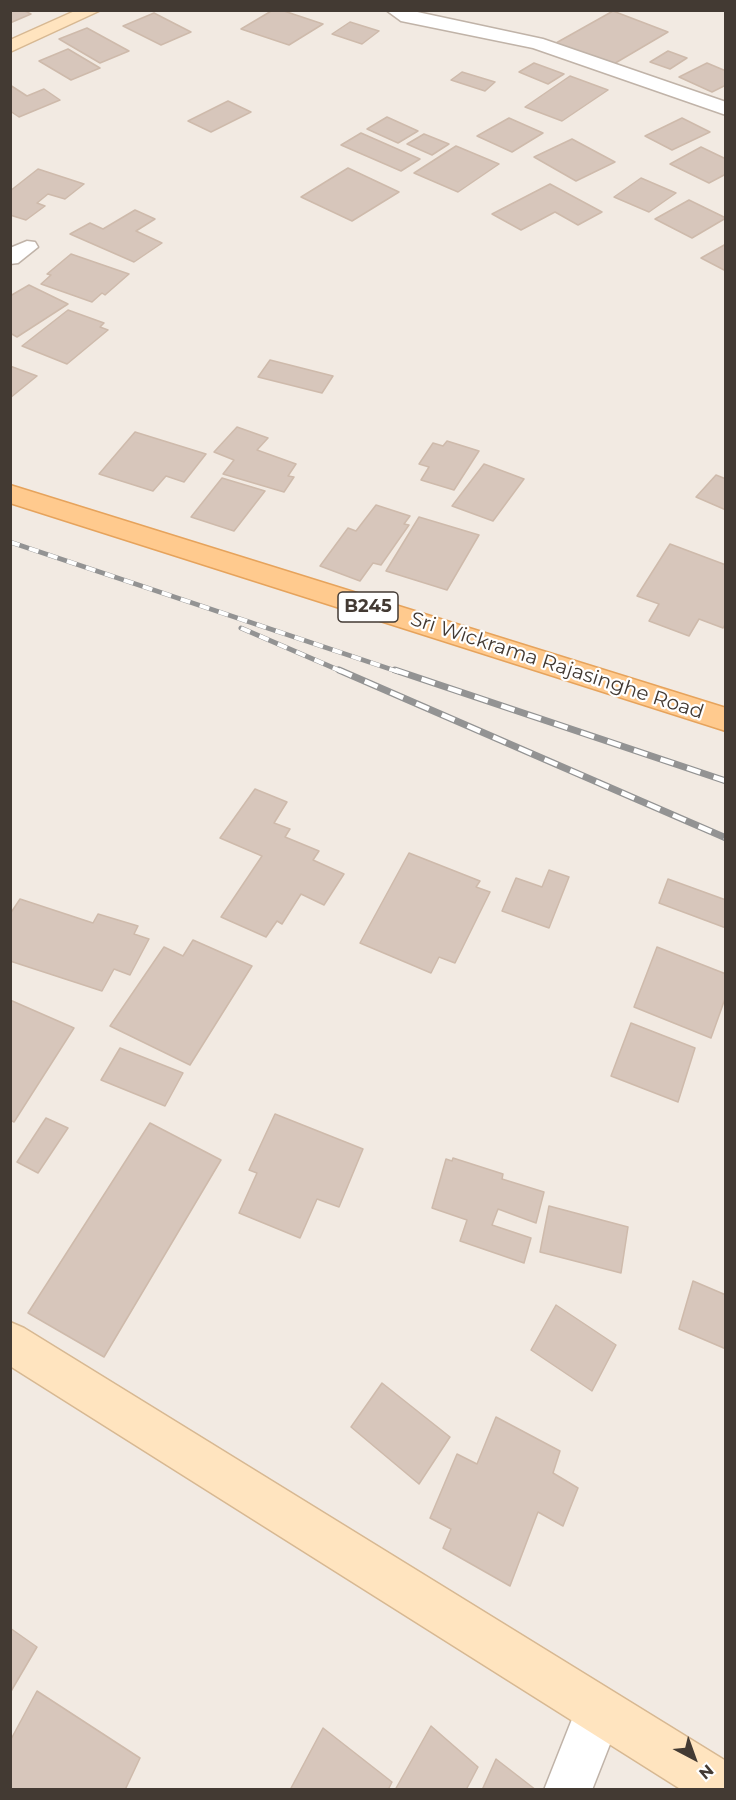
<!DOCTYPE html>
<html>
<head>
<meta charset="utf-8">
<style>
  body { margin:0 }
  #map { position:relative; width:736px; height:1800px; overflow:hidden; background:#f2eae2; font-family:Montserrat,sans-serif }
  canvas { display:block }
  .frame { position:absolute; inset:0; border:12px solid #433a33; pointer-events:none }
  .north { position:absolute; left:664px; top:1728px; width:60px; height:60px; -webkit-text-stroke:4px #fff; paint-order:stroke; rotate:139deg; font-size:16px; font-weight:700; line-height:24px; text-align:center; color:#433a33 }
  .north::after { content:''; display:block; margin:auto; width:21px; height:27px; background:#433a33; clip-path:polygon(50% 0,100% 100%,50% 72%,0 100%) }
</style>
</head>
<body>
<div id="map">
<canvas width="736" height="1800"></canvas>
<div class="frame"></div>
<div class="north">N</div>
</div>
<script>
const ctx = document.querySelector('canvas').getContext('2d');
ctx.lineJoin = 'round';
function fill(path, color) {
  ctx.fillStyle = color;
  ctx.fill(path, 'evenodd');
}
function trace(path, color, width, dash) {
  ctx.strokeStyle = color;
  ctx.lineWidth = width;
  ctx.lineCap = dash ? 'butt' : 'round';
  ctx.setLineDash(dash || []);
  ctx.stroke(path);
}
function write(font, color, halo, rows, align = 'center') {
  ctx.font = font + ' Montserrat,sans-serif';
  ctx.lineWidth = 4.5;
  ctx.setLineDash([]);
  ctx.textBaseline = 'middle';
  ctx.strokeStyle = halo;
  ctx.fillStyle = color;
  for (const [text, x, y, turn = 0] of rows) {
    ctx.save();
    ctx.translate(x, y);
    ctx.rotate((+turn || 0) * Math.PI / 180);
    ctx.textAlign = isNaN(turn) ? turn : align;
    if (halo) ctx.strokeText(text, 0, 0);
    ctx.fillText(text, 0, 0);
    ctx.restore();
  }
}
const building = new Path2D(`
  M 10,10 L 23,10 L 31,14 L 10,23 Z
  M 273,10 L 281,10 L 323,24 L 289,45 L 241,29 Z
  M 613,11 L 668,32 L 612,65 L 556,43 Z
  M 154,13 L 191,32 L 161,45 L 123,26 Z
  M 350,22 L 379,31 L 362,44 L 332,34 Z
  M 87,28 L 129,51 L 100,63 L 59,39 Z
  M 68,49 L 100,68 L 71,80 L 39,61 Z
  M 668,51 L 687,58 L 670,69 L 650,62 Z
  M 534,63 L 564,74 L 548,84 L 519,72 Z
  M 707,63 L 726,71 L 726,85 L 712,92 L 679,77 Z
  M 462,72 L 495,82 L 485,91 L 451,80 Z
  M 570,76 L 608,90 L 562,121 L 525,107 Z
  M 10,85 L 27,96 L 44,89 L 60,100 L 19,117 L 10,111 Z
  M 228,101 L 251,112 L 211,132 L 188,121 Z
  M 387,117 L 418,131 L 398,143 L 367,129 Z
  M 509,118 L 543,133 L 512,152 L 477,136 Z
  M 682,118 L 710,132 L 672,150 L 645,136 Z
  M 361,133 L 420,159 L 401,171 L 341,145 Z
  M 424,134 L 449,144 L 432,155 L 407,144 Z
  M 572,139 L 615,162 L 576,181 L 534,157 Z
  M 456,146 L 499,164 L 458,192 L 414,173 Z
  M 701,147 L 726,159 L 726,174 L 709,183 L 670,164 Z
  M 348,168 L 399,192 L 352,221 L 301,197 Z
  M 38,169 L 84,184 L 65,199 L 48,194 L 37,203 L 45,206 L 26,220 L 10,215 L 10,191 Z
  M 641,178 L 676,193 L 649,212 L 614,197 Z
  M 550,184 L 602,212 L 578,225 L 555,212 L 521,230 L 492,214 Z
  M 689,200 L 726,218 L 692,238 L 655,219 Z
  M 135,210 L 155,219 L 136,231 L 162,243 L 134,262 L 70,234 L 90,223 L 103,229 Z
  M 726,244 L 726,271 L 701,258 Z
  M 71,254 L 129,274 L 105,295 L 102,293 L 92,302 L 41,284 L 51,275 L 47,274 Z
  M 29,285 L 68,304 L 17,337 L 10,333 L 10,296 Z
  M 68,310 L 104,323 L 100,327 L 108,330 L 67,364 L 22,346 Z
  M 270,360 L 333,376 L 322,393 L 258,377 Z
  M 10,366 L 37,376 L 10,398 Z
  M 237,427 L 268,438 L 257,450 L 296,464 L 288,476 L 294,477 L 284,492 L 223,474 L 234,460 L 214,452 Z
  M 135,432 L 206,454 L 184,482 L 166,476 L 153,491 L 99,474 Z
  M 447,441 L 479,451 L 454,490 L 421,480 L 429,467 L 419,464 L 433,443 L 443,446 Z
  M 484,464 L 524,479 L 493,521 L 452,506 Z
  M 716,475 L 726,479 L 726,510 L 696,497 Z
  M 222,478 L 265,491 L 234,531 L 191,517 Z
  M 376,505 L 410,516 L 404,524 L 409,525 L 381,565 L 373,563 L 360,581 L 320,566 L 348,528 L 356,531 Z
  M 419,517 L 479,535 L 447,590 L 386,571 Z
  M 670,544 L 726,565 L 726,623 L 723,628 L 699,619 L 689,636 L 649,621 L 659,604 L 637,596 Z
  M 255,789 L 287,802 L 274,823 L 290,829 L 285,837 L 319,851 L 313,860 L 344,874 L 324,905 L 301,894 L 282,924 L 277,921 L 266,937 L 221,917 L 262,856 L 220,838 Z
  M 409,853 L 480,881 L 476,887 L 490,892 L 455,963 L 439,957 L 431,973 L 360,943 Z
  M 549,870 L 569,877 L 549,928 L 502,911 L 516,878 L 542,887 Z
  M 668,879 L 726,900 L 726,928 L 659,903 Z
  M 20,899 L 93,923 L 98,914 L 138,926 L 134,934 L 149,939 L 130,975 L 114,969 L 102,991 L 10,961 L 10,914 Z
  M 193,940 L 252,966 L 190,1065 L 110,1026 L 164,947 L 183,956 Z
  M 657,947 L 726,974 L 726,996 L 711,1038 L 634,1007 Z
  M 10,1000 L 74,1028 L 14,1122 L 10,1120 Z
  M 631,1023 L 695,1048 L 678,1102 L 611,1076 Z
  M 120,1048 L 183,1073 L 165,1106 L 101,1080 Z
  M 275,1114 L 363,1149 L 339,1207 L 317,1199 L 300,1238 L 239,1213 L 257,1173 L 249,1170 Z
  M 46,1118 L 68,1128 L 38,1173 L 17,1162 Z
  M 150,1123 L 221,1160 L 104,1357 L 28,1313 Z
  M 453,1158 L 503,1174 L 502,1179 L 544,1192 L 536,1223 L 498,1209 L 492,1225 L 531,1238 L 524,1263 L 460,1241 L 467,1220 L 432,1208 L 446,1159 L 452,1161 Z
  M 549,1206 L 628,1227 L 621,1273 L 540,1252 Z
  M 693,1281 L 726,1295 L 726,1349 L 679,1329 Z
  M 556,1305 L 616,1345 L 592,1391 L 531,1350 Z
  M 382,1383 L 450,1437 L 419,1484 L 351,1427 Z
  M 496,1417 L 560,1451 L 553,1473 L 578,1488 L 563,1526 L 538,1512 L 510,1586 L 443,1548 L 451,1529 L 430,1518 L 457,1454 L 477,1464 Z
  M 10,1628 L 37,1647 L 10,1693 Z
  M 37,1691 L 140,1758 L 125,1790 L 10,1790 L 10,1741 Z
  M 431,1726 L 478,1767 L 466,1790 L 395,1790 Z
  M 323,1728 L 392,1782 L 388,1790 L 290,1790 Z
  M 496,1759 L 536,1790 L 482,1790 Z`);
fill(building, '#d7c6bb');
trace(building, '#cebaab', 1.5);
const street = new Path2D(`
  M 386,10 L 408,10 L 543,39 L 726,102 L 726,115 L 533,48 L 401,21 Z
  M 27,241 L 35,242 L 38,247 L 18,263 L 10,264 L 10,248 Z
  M 599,1687 L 616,1694 L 623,1711 L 592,1790 L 544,1790 L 582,1694 Z`);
const secondary = new Path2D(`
  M 77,10 L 101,10 L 10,52 L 10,40 Z
  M 10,1322 L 24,1328 L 726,1761 L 726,1790 L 682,1790 L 10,1366 Z`);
const primary = new Path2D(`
  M 10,485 L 726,708 L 726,731 L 10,503 Z`);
trace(street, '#c0b3a8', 3);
trace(secondary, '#d7b892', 3);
trace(primary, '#e6a35c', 3);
fill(street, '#fff');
fill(secondary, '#ffe4bf');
fill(primary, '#ffca8e');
const railFar1 = new Path2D(`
  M 10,542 L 399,672
  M 241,628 L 343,672`);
const rail = new Path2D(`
  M 339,670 L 726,838
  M 395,670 L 726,781`);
trace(railFar1, '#939393', 5);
trace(rail, '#939393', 7);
trace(railFar1, '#fff', 4, [10]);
trace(rail, '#fff', 4.5, [14]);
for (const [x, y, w] of [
  [368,607,60]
]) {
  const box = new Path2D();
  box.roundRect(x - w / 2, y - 15, w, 30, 4.5);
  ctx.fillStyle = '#fff';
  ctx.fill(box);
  trace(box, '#433a33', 1.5);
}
write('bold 18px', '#433a33', null, [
  ["B245",368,607]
]);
write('20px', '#433a33', '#fff', [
  ["Sri Wickrama Rajasinghe Road",557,666,18]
]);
</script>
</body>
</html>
